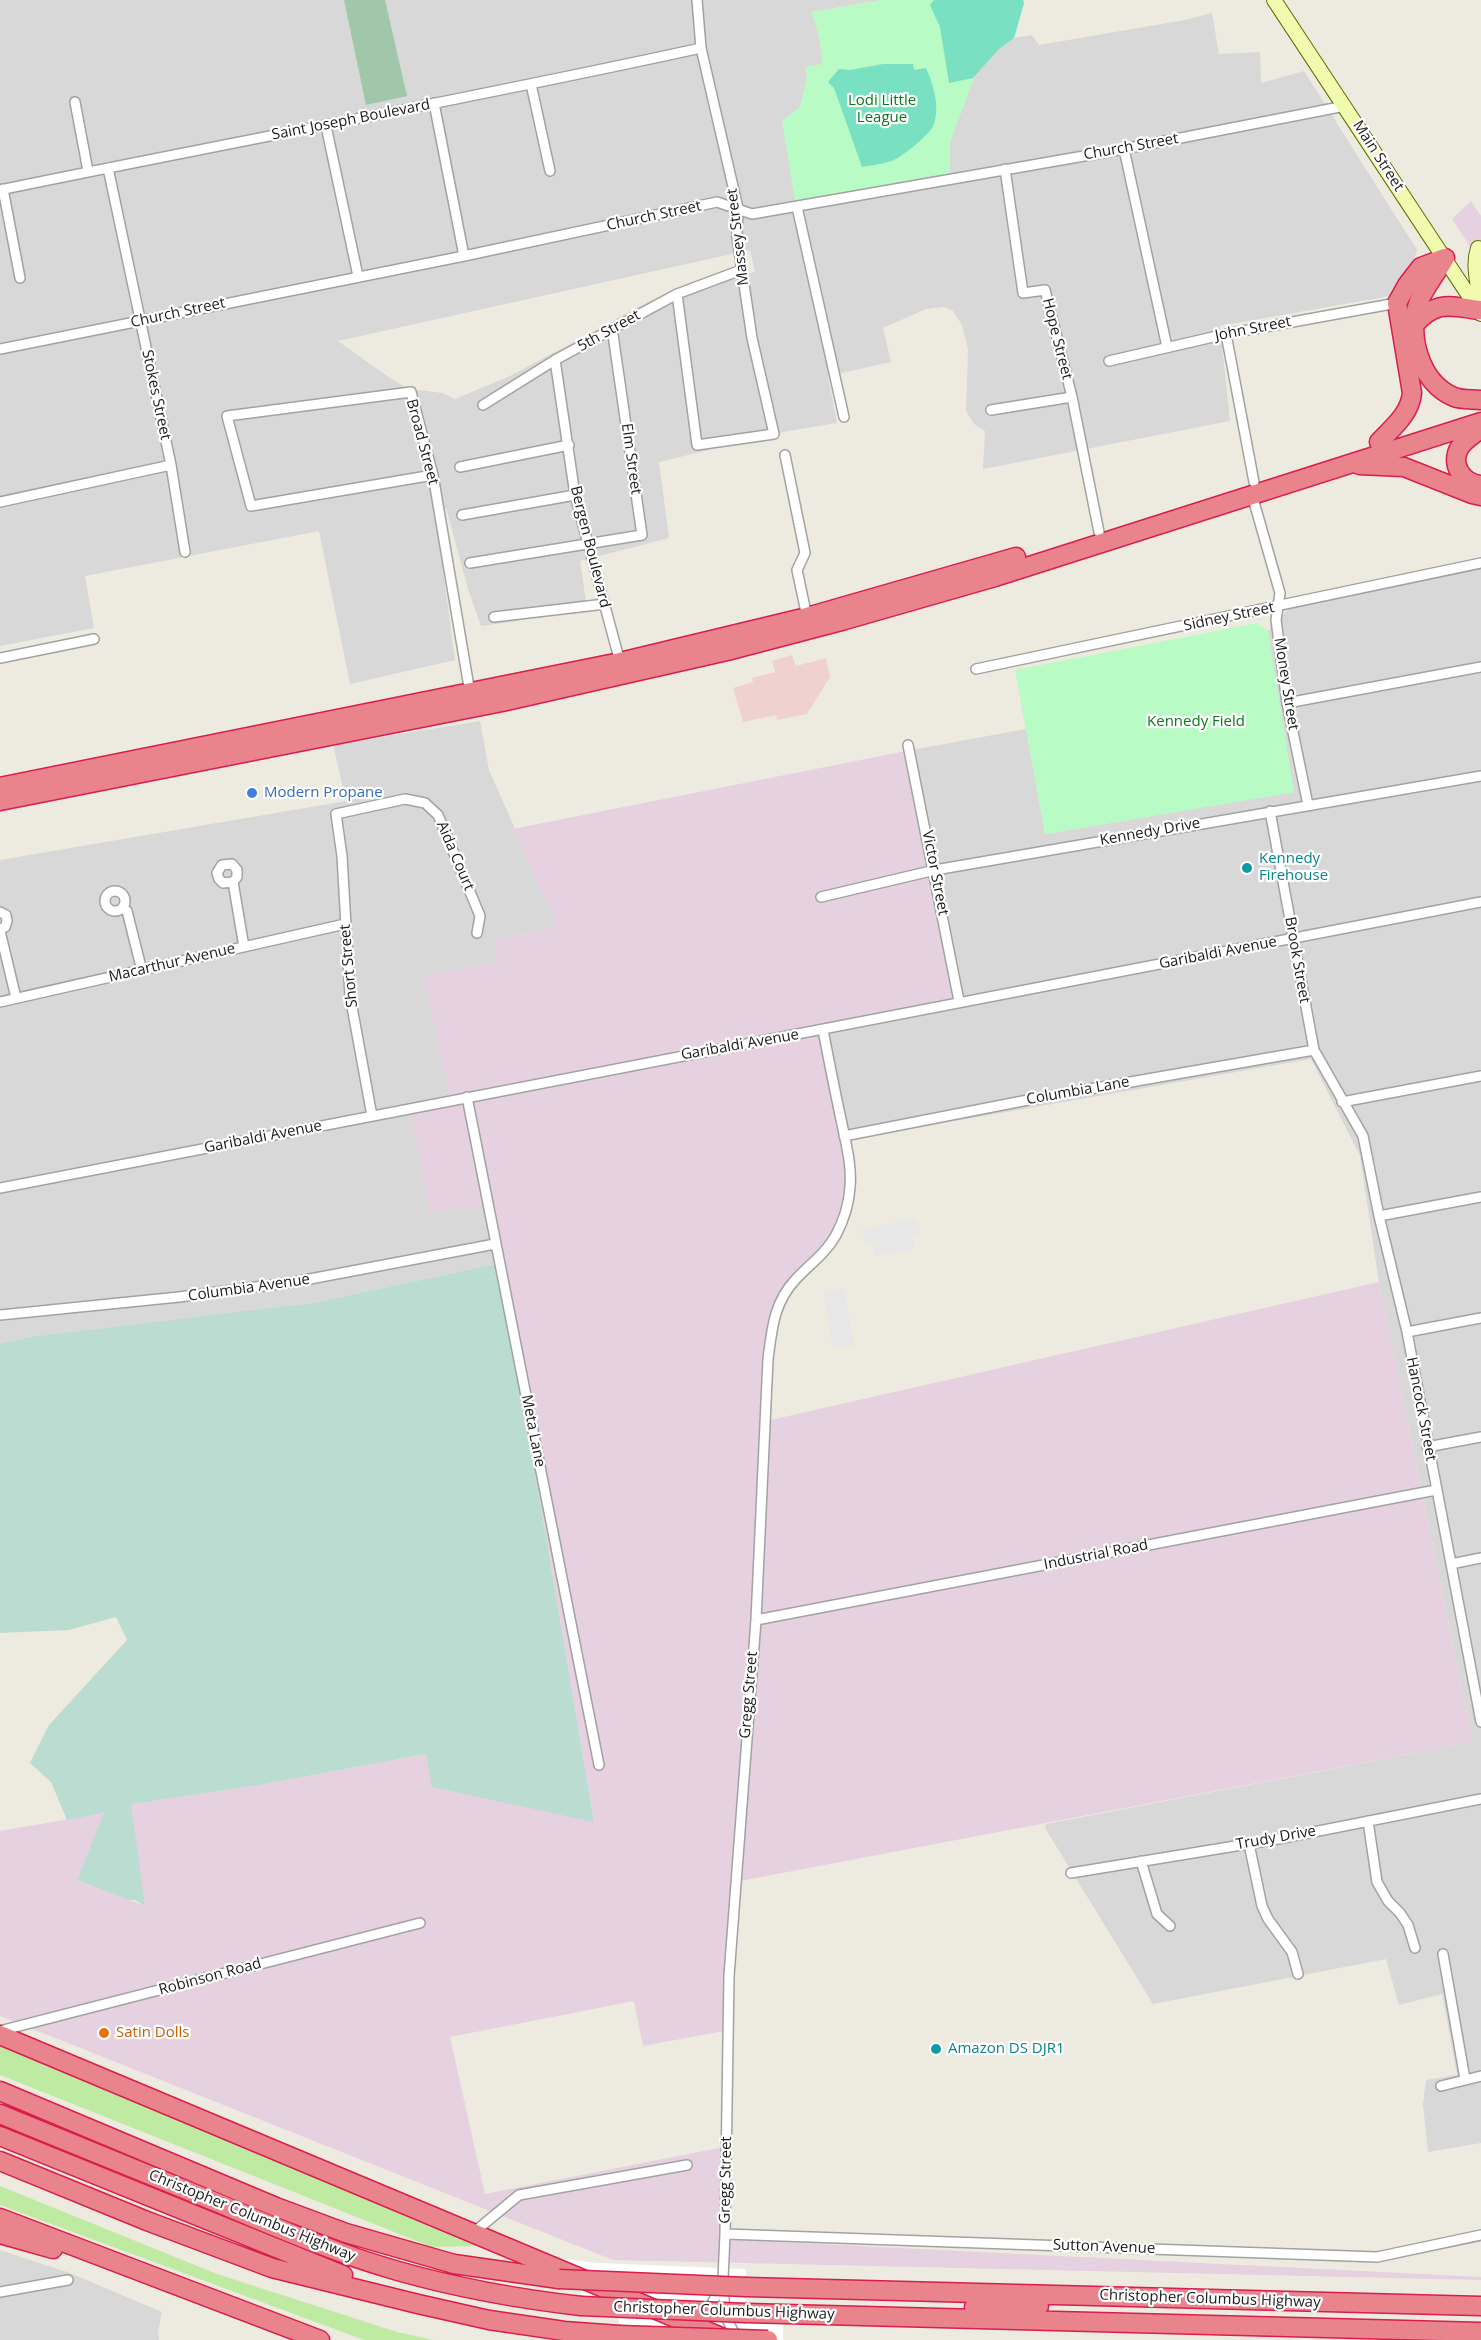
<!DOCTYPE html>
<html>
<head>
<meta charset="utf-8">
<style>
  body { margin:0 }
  canvas { display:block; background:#edeadf }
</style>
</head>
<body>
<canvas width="1481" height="2340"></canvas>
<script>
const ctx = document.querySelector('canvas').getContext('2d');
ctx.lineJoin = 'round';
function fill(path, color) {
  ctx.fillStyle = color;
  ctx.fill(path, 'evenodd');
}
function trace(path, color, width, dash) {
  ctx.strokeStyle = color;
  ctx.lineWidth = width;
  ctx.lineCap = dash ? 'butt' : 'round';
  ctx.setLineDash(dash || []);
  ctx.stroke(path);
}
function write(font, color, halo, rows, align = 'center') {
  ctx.font = font + ' "Open Sans",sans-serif';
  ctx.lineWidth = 4.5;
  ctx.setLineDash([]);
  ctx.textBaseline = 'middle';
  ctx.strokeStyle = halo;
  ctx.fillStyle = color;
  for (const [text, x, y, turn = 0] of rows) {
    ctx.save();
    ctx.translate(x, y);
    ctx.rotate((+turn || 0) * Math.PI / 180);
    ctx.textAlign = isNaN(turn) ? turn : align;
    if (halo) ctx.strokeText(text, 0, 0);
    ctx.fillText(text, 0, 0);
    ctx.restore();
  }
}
fill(new Path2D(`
  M 0,0 L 881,0 L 812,12 L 820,40 L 823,65 L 807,79 L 800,107 L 950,173 L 950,142 L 973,78 L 999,49 L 1014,38 L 1032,35 L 1039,45 L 1185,20 L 1212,13 L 1219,54 L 1260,52 L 1261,83 L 1304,71 L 1417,250 L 1412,266 L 1390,296 L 1220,326 L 1230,421 L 983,469 L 985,431 L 974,424 L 966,411 L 968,349 L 962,325 L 953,311 L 945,307 L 926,309 L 883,328 L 891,362 L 828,376 L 837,423 L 788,431 L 659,462 L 669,538 L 580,561 L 586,602 L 517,621 L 481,626 L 468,589 L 446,508 L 435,510 L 455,660 L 350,684 L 319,531 L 85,576 L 94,628 L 0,646 ZM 750,250 L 755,272 L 672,291 L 634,309 L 608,324 L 508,377 L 455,399 L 443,393 L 409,389 L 387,376 L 338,341 Z
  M 1481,568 L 1481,2143 L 1428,2152 L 1423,2104 L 1426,2080 L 1457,2075 L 1442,1994 L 1399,2005 L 1386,1959 L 1153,2004 L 1045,1828 L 1046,1824 L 1473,1742 L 1379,1282 L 1360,1156 L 1311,1059 L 840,1141 L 824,1031 L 906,751 L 1026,729 L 1045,834 L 1293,792 L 1268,631 L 1289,608 Z
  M 480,721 L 489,770 L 558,926 L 495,941 L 499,963 L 486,1205 L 500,1263 L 313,1303 L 0,1349 L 0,860 L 346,801 L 333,745 Z
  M 0,2250 L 70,2273 L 162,2312 L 158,2332 L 159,2340 L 0,2340 Z`), '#d9d8d8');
fill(new Path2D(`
  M 792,655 L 796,666 L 826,658 L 830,677 L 807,714 L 777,720 L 776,715 L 743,722 L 733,688 L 753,682 L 752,678 L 775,672 L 772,661 Z`), '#efd2cd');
fill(new Path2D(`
  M 1471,201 L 1481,216 L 1481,263 L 1452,219 Z
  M 906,751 L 961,1003 L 824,1031 L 840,1141 L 847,1170 L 847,1199 L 836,1226 L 819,1250 L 784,1290 L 769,1319 L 762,1422 L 1379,1282 L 1473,1742 L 740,1881 L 729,2030 L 643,2046 L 634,2001 L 450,2037 L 485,2194 L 724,2147 L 720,2239 L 1481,2277 L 1481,2280 L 613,2260 L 0,2016 L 0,1831 L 105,1813 L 77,1880 L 145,1906 L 130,1804 L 260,1785 L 427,1754 L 594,1822 L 518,1370 L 486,1205 L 430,1212 L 411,1112 L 452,1104 L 423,975 L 498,963 L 495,941 L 557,926 L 513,829 Z`), '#e6d1e0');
fill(new Path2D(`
  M 0,2046 L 48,2065 L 477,2246 L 432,2247 L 0,2075 Z
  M 0,2186 L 217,2274 L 397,2332 L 433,2340 L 364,2340 L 0,2205 Z`), '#bfeaa2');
fill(new Path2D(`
  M 500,1263 L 594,1822 L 432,1787 L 426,1754 L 260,1785 L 131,1804 L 145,1906 L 135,1900 L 129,1900 L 77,1880 L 104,1813 L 67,1820 L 51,1782 L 30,1763 L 49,1725 L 127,1640 L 116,1617 L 69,1630 L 0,1633 L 0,1344 L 31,1337 L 313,1303 Z`), '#bbdcd0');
fill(new Path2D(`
  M 344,0 L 385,0 L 407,96 L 366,105 Z`), '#a0c7a9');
fill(new Path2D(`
  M 881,0 L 1023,0 L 1024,3 L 1014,38 L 999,49 L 976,73 L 950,142 L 950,173 L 795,201 L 782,121 L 800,107 L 807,79 L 806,67 L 822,64 L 820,40 L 812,12 Z
  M 1257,623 L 1268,631 L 1294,792 L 1045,834 L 1015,670 Z`), '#b8fbc4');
fill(new Path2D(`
  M 934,0 L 1023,0 L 1024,3 L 1014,38 L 999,49 L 973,78 L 949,83 L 940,27 L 930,5 Z
  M 883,64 L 913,64 L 914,70 L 926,68 C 933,83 941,109 933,126 C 928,136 904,155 894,160 C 885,164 872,165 862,167 L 834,88 L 828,82 L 839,69 L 850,70 Z`), '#79e0c2');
fill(new Path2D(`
  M 917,1219 L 920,1234 L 912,1236 L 914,1249 L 875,1256 L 873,1242 L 865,1243 L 862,1229 Z
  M 844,1288 L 854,1345 L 833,1349 L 823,1292 Z`), '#e7e7e7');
fill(new Path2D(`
  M 495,2252 L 598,2263 L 746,2269 L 745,2322 L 783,2324 L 783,2340 L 619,2340 L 619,2318 L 580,2317 L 581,2288 L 495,2254 Z`), '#fff');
const street = new Path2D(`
  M 531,84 L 550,171
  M 75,102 L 88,171
  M 434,103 L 464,256
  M 326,126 L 358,276
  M 1124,149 L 1167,347
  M 108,168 L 171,465 L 185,552
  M 1005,169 L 1023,293 L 1045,290 L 1072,397 L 1099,532
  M 3,189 L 20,278
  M 0,190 C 233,142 468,99 701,48
  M 797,207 L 844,417
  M 677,294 L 697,445 L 774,434 L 752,338 L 737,237 L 738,208 L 701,48 L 697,0
  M 1226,334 L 1254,482
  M 0,349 L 464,256 L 717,202 L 752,214 L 1124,149 L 1345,106
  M 555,360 L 575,495 L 620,662
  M 1109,361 L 1226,334 L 1397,303
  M 483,405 L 555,360 L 677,294 L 741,270
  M 991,410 L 1072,397
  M 785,455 L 805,553 L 797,570 L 807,617
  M 460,467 L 569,445
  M 433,475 L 251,506 L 227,416 L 411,392 L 433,475 L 470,693
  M 1252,495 L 1280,593 L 1276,620 L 1287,703 L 1308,805
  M 0,502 L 171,465
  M 462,515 L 575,495
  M 470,563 L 642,535 L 612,328
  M 494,617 L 605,604
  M 0,658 L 94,639
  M 976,669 L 1481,563
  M 1287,703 L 1481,667
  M 908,745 L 959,1001
  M 1270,811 L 1314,1050 L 1363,1136 L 1379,1216 L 1407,1332 L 1481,1722
  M 233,882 L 223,883 L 219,879 L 217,873 L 222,865 L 232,864 L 237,870 L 237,877 L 233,882 L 244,947
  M105 901a10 10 0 1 1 20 0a10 10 0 1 1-20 0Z
  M 821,897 L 935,870 L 1481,776
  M 123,908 L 127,911 L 142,971
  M 0,912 L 6,915 L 7,921 L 5,927 L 0,929
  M 0,931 L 16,998
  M 0,1002 L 345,924
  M 467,1097 L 599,1765
  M 1342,1102 L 1481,1076
  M 372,1116 L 350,996 L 342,856 L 336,814 L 405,799 L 425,803 L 438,815 L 480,916 L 477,933
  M 844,1136 L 1033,1099 L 1314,1050
  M 0,1188 L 1481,902
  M 1379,1216 L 1481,1197
  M 0,1315 L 179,1297 L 294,1282 L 495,1244
  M 1407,1332 L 1481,1318
  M 1427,1447 L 1481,1437
  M 1451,1564 L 1481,1558
  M 756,1620 L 1436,1490
  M 1368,1821 L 1377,1882 L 1388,1901 L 1400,1913 L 1408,1925 L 1415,1948
  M 1249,1844 L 1262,1906 L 1268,1919 L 1292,1952 L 1298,1974
  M 1141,1861 L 1157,1914 L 1170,1926
  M 1071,1873 L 1278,1839 L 1481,1799
  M 1443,1954 L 1465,2079
  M 0,2031 L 420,1923
  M 1441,2086 L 1481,2076
  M 473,2233 L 519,2195 L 687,2165
  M 725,2234 L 1377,2257 L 1481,2235
  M 0,2292 L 68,2280
  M 705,2309 L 712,2304 L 721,2284
  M 739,2337 L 733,2331 L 725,2315 L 723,2279 L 725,2234 L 729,1976 L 756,1620 L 768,1359 C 772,1328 774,1302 796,1279 C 810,1264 826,1253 836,1235 C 844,1220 849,1204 850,1187 C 852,1166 846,1144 842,1124 C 835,1092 829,1061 823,1030`);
const secondary = new Path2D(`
  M 1274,0 L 1481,314
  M 1478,248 C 1471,269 1481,288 1479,310`);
const highway = new Path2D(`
  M 1445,258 C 1437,272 1425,287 1419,301 C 1406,334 1420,383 1454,397 C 1461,400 1473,399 1481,400
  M 1414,325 C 1436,300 1449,306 1479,310
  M 1481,428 C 1475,434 1464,440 1460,447 C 1449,464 1463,484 1481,485
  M 1379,442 C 1393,427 1410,414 1412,393 L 1397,303 L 1407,285 L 1421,267 L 1445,258
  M 1359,465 L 1404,467 L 1472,494 L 1481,496
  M 0,787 L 620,662 L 807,617 L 1016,557
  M 0,801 L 502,702 L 727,651 L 845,620 L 995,577 L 1481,422
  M 0,2035 L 721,2337
  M 0,2091 L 276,2207 L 346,2233 L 454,2264 L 559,2279
  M 0,2114 C 74,2144 149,2175 223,2205 C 280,2229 338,2254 398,2271 C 458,2288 519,2299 581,2306
  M 0,2136 L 343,2275
  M 0,2161 L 147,2221 L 272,2268 L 418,2304 L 489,2320 L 564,2331 L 619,2335
  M 0,2218 L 320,2340
  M 0,2234 L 53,2249
  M 746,2287 L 1481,2306
  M 974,2307 L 1039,2306
  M 746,2313 L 1481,2332`);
trace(street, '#a2a2a2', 12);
trace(secondary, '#5c7201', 16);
trace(highway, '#da1d4c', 21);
trace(street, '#fff', 9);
trace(secondary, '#f0fbaf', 14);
trace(highway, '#e9838c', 18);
const highwayBridge = new Path2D(`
  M 559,2279 L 746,2287
  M 581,2306 L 746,2313
  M 619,2335 L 768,2340`);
trace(highwayBridge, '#da1d4c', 21, []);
trace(highwayBridge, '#e9838c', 18);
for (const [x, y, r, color] of [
  [252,793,6,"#3f7fe0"],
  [1247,868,6,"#0f9aa8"],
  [104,2033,6,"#e8710a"],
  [936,2049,6,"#0f9aa8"]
]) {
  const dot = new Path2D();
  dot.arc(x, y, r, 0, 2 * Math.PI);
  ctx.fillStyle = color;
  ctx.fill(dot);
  trace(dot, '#fff', 2);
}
write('15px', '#077a1b', '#fff', [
  ["Lodi Little",882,101],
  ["League",882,118],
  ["Kennedy Field",1196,722]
]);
write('15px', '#1b1b1b', '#fff', [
  ["Saint Joseph Boulevard",351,120,-11],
  ["Church Street",1131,147,-10],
  ["Main Street",1378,156,57],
  ["Church Street",654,216,-12],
  ["Massey Street",738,237,-97],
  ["Church Street",178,313,-12],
  ["John Street",1253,329,-11],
  ["5th Street",609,331,-29],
  ["Hope Street",1057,339,76],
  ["Stokes Street",156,395,78],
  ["Broad Street",422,442,75],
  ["Elm Street",631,459,82],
  ["Bergen Boulevard",590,547,76],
  ["Sidney Street",1229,617,-12],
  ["Money Street",1286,684,81],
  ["Kennedy Drive",1150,832,-10],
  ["Aida Court",455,856,67],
  ["Victor Street",935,873,79],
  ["Garibaldi Avenue",1218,953,-11],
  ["Brook Street",1297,960,80],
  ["Macarthur Avenue",172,963,-13],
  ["Short Street",349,966,-95],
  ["Garibaldi Avenue",740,1045,-10],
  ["Columbia Lane",1078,1091,-10],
  ["Garibaldi Avenue",263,1137,-11],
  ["Columbia Avenue",249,1288,-8],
  ["Hancock Street",1421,1409,79],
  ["Meta Lane",533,1431,79],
  ["Industrial Road",1096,1555,-11],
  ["Gregg Street",749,1695,-85],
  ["Trudy Drive",1276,1838,-10],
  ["Robinson Road",210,1977,-15],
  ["Gregg Street",726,2180,-89],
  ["Christopher Columbus Highway",252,2216,22],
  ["Sutton Avenue",1104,2247,2],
  ["Christopher Columbus Highway",1210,2299,2],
  ["Christopher Columbus Highway",724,2311,2]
]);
write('15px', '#366cbe', '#fff', [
  ["Modern Propane",264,793]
], 'left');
write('15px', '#0d838f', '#fff', [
  ["Kennedy",1259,859],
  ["Firehouse",1259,876],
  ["Amazon DS DJR1",948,2049]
], 'left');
write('15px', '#c56008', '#fff', [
  ["Satin Dolls",116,2033]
], 'left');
</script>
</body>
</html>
